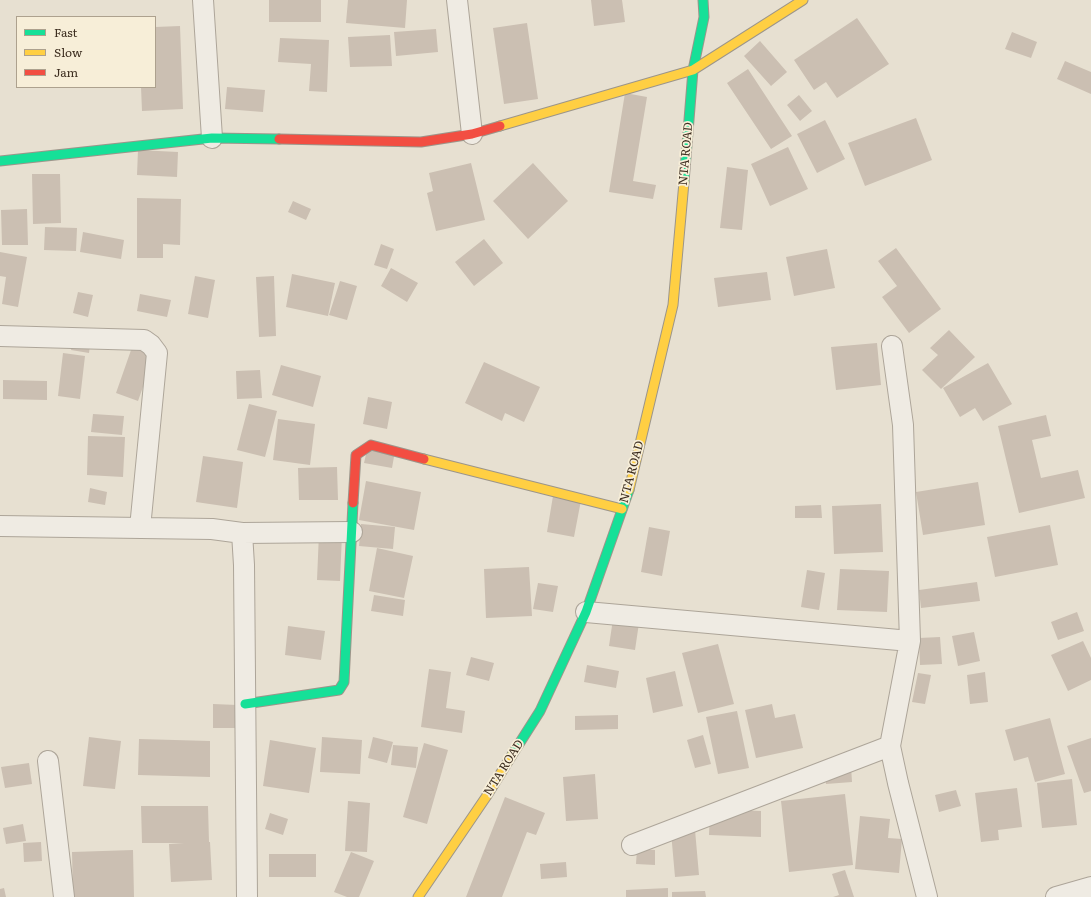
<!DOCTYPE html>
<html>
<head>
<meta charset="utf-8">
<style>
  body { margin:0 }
  #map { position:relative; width:1091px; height:897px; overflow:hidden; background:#e7e0d1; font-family:Literata,serif }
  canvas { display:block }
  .legend { position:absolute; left:16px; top:16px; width:140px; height:72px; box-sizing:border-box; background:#f7eed8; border:1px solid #ada18e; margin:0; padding:5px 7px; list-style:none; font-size:12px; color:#3d2e20 }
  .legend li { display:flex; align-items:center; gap:8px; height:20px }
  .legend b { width:20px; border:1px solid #ada18e }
</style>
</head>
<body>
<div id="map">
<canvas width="1091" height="897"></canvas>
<ul class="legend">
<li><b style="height:5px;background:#16e098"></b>Fast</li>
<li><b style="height:5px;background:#ffcf43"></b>Slow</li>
<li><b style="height:5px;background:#f24e42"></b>Jam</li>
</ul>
</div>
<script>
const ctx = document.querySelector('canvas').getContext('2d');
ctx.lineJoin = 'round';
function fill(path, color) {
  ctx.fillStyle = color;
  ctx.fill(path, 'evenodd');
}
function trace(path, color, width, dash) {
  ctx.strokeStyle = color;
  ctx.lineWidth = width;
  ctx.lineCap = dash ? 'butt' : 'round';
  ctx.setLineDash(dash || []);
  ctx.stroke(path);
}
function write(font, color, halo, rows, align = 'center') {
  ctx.font = font + ' Literata,serif';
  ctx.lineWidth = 3.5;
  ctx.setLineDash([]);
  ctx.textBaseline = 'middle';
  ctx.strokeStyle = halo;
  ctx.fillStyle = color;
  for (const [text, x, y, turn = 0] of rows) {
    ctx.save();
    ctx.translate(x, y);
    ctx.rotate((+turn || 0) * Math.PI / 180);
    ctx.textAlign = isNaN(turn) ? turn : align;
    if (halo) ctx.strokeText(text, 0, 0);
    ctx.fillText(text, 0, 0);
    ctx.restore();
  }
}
fill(new Path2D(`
  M 269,0 L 321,0 L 321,22 L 269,22 Z
  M 348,0 L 407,0 L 405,28 L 346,23 Z
  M 591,0 L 622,0 L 625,22 L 594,26 Z
  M 857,18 L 889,64 L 837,98 L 826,82 L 814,90 L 794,60 Z
  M 527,23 L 538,99 L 504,104 L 493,28 Z
  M 180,26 L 183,109 L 142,111 L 141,87 L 155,87 L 155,27 Z
  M 436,29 L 438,52 L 396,56 L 394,32 Z
  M 1012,32 L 1037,42 L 1031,58 L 1005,49 Z
  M 390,35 L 392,66 L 350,67 L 348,37 Z
  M 280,38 L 329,40 L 327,92 L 309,91 L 311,64 L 278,62 Z
  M 760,41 L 787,72 L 771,86 L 744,56 Z
  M 1065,61 L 1091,72 L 1091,94 L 1057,79 Z
  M 748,69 L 792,136 L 771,149 L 727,83 Z
  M 227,87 L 265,90 L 263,112 L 225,109 Z
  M 625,93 L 647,97 L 633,181 L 656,185 L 653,199 L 609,192 Z
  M 799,95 L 812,111 L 800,121 L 787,105 Z
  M 916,118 L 932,160 L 865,186 L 848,143 Z
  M 825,120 L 845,159 L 817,173 L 797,134 Z
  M 788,147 L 808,189 L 770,206 L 751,164 Z
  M 138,150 L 178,152 L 177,177 L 137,175 Z
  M 471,163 L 485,220 L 436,231 L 427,193 L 433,191 L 429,173 Z
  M 533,163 L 568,201 L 528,239 L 493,201 Z
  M 727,167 L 748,170 L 742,230 L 720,228 Z
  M 32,174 L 60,174 L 61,223 L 33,224 Z
  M 137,198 L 181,199 L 180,245 L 163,244 L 163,258 L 137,258 Z
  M 293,201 L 311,209 L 306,220 L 288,212 Z
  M 27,209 L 28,245 L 2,245 L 1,210 Z
  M 45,227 L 77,228 L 76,251 L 44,250 Z
  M 83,232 L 124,240 L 121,259 L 80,252 Z
  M 484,239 L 503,263 L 474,286 L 455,262 Z
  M 381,244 L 394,249 L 387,269 L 374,265 Z
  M 896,248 L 941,309 L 909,333 L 882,297 L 897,286 L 878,261 Z
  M 827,249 L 835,288 L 794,296 L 786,257 Z
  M 0,252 L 27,257 L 18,307 L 2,304 L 6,277 L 0,276 Z
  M 391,268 L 418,283 L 407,302 L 381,286 Z
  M 767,272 L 771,300 L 718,307 L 714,278 Z
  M 292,274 L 335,283 L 328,316 L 286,307 Z
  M 195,276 L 215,280 L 208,318 L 188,314 Z
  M 274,276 L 276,336 L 259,337 L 256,277 Z
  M 340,281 L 357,286 L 347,320 L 329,315 Z
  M 78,292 L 93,295 L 88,317 L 73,313 Z
  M 140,294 L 171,300 L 167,317 L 137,311 Z
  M 949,330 L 975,357 L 941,389 L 922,370 L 938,355 L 930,348 Z
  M 137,333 L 159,341 L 138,401 L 116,393 Z
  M 74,335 L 91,338 L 89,353 L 71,350 Z
  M 877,343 L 881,385 L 836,390 L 831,347 Z
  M 63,353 L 85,356 L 80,399 L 58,396 Z
  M 484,362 L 540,387 L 524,422 L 505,413 L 502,421 L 465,403 Z
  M 988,363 L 1012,404 L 983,421 L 975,408 L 960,417 L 943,388 Z
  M 281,365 L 321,376 L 313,407 L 272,395 Z
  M 260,370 L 262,398 L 237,399 L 236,371 Z
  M 3,380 L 47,381 L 47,400 L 3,399 Z
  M 368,397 L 392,402 L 387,429 L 363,424 Z
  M 249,404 L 277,411 L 265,457 L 237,450 Z
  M 93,414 L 124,416 L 122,435 L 91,432 Z
  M 1046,415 L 1051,436 L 1032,440 L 1041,478 L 1078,470 L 1085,498 L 1019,513 L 998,426 Z
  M 278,419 L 315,424 L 310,465 L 273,460 Z
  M 88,436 L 125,437 L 123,477 L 87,475 Z
  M 368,446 L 395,451 L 392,468 L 364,463 Z
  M 203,456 L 243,462 L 237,508 L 196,502 Z
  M 337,467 L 338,500 L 299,500 L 298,468 Z
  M 366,481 L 421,492 L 414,530 L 359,520 Z
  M 978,482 L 985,525 L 923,535 L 916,492 Z
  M 90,488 L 107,492 L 105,505 L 88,502 Z
  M 554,490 L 582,495 L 574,537 L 547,532 Z
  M 881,504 L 883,552 L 834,554 L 832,506 Z
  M 821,505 L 822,518 L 795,518 L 795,506 Z
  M 361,524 L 395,527 L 393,549 L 359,546 Z
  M 1050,525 L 1058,565 L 995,577 L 987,537 Z
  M 649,527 L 670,531 L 662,576 L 641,572 Z
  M 319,533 L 342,534 L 340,581 L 317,580 Z
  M 377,548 L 413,556 L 404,598 L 369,591 Z
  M 529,567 L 532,616 L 486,618 L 484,569 Z
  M 840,569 L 889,571 L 887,612 L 837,610 Z
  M 807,570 L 825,573 L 819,610 L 801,607 Z
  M 977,582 L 980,601 L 921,608 L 919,590 Z
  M 538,583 L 558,586 L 553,612 L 533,609 Z
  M 374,595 L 405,600 L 403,616 L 371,611 Z
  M 1077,612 L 1084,631 L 1058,640 L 1051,622 Z
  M 613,619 L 639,623 L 635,650 L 609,646 Z
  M 288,626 L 325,631 L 321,660 L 285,655 Z
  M 974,632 L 980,661 L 958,666 L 952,636 Z
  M 940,637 L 942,664 L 920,665 L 919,638 Z
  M 1083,641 L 1091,658 L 1091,680 L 1068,691 L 1051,655 Z
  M 718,644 L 734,704 L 698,713 L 682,653 Z
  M 471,657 L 494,663 L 489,681 L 466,675 Z
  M 587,665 L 619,671 L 616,688 L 584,682 Z
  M 429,669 L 451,672 L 446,708 L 465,711 L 462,733 L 421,727 Z
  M 675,671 L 683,706 L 653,713 L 646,678 Z
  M 985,672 L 988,702 L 970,704 L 967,675 Z
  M 918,673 L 931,675 L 925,704 L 912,702 Z
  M 213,704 L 237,705 L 236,728 L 213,728 Z
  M 772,704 L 775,718 L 795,714 L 803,748 L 756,758 L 745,710 Z
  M 737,711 L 749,768 L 718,774 L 706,717 Z
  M 618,715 L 618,729 L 575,730 L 575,716 Z
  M 1050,718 L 1065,774 L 1035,782 L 1028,757 L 1014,761 L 1005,730 Z
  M 703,735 L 711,764 L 695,768 L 687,740 Z
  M 89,737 L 121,741 L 115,789 L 83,786 Z
  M 322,737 L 362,740 L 360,774 L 320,772 Z
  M 373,737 L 393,742 L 387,763 L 368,758 Z
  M 1091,738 L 1091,791 L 1084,793 L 1067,746 Z
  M 139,739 L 210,741 L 210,777 L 138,775 Z
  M 270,740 L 316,748 L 309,793 L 263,786 Z
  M 424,743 L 448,750 L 427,824 L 403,817 Z
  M 393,745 L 418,747 L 416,768 L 391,765 Z
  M 29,763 L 32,784 L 5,788 L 1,767 Z
  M 851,766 L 852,782 L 826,784 L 825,767 Z
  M 595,774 L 598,819 L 566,821 L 563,777 Z
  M 1072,779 L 1077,825 L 1042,828 L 1037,783 Z
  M 1017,788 L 1022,827 L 998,830 L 999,840 L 981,842 L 975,793 Z
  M 956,790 L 961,806 L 939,812 L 935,795 Z
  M 845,794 L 853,865 L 789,872 L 781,801 Z
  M 505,797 L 545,813 L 536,835 L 527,832 L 502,897 L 466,897 Z
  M 348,801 L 370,803 L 367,852 L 345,851 Z
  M 141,806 L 208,806 L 209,842 L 210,842 L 212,880 L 171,882 L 169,844 L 184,843 L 142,843 Z
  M 710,809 L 761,811 L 761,837 L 709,835 Z
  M 270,813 L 288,819 L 283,835 L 265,829 Z
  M 860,816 L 890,819 L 888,838 L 902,839 L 899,873 L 855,869 Z
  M 23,824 L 26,841 L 6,844 L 3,828 Z
  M 695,830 L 699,875 L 675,877 L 671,832 Z
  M 41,842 L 42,861 L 24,862 L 23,843 Z
  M 637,849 L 655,850 L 655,865 L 636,864 Z
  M 133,850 L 134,897 L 73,897 L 72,852 Z
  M 351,852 L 374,861 L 359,897 L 347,897 L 334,892 Z
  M 269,854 L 316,854 L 316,877 L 269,877 Z
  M 566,862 L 567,877 L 541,879 L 540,864 Z
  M 845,870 L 854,897 L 833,897 L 839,895 L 832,874 Z
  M 4,888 L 6,897 L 0,897 L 0,889 Z
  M 668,888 L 668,897 L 626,897 L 626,890 Z
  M 705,891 L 706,897 L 672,897 L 672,892 Z`), '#cbbfb2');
const street = new Path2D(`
  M 203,0 L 212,138
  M 457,0 L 472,134
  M 0,336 L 144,340 L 151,345 L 157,353 L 140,528
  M 892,346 L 903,425 L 910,641 L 890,746 L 898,783 L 927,897
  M 0,526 L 212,529 L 242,533 L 244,565 L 247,897
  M 242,533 L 352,532
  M 586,612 L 910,641
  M 48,761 L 64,897
  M 632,845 L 890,746
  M 1056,897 L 1091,887`);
const fast = new Path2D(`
  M 0,161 L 212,138 L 279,139
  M 684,182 L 693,70 L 704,17 L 703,0
  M 245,704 L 339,690 L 344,682 L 353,503
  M 512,755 L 540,711 L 586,612 L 629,490`);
const slow = new Path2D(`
  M 500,126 L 693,70 L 803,0
  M 424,459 L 622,509
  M 629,490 L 673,305 L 684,182
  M 418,897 L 486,797 L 512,755`);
const jam = new Path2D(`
  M 279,139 L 421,142 L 472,134 L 500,126
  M 353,503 L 356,455 L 371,445 L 424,459`);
trace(street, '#ada599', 22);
trace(fast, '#9c958a', 11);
trace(slow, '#9c958a', 11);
trace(jam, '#9c958a', 11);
trace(street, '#efebe3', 20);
trace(fast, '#16e098', 9);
trace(slow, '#ffcf43', 9);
trace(jam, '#f24e42', 9);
write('12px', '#3d2e20', '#f7eed8', [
  ["NTA ROAD",686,154,-85],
  ["NTA ROAD",632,472,-75],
  ["NTA ROAD",504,768,-58]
]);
</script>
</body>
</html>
